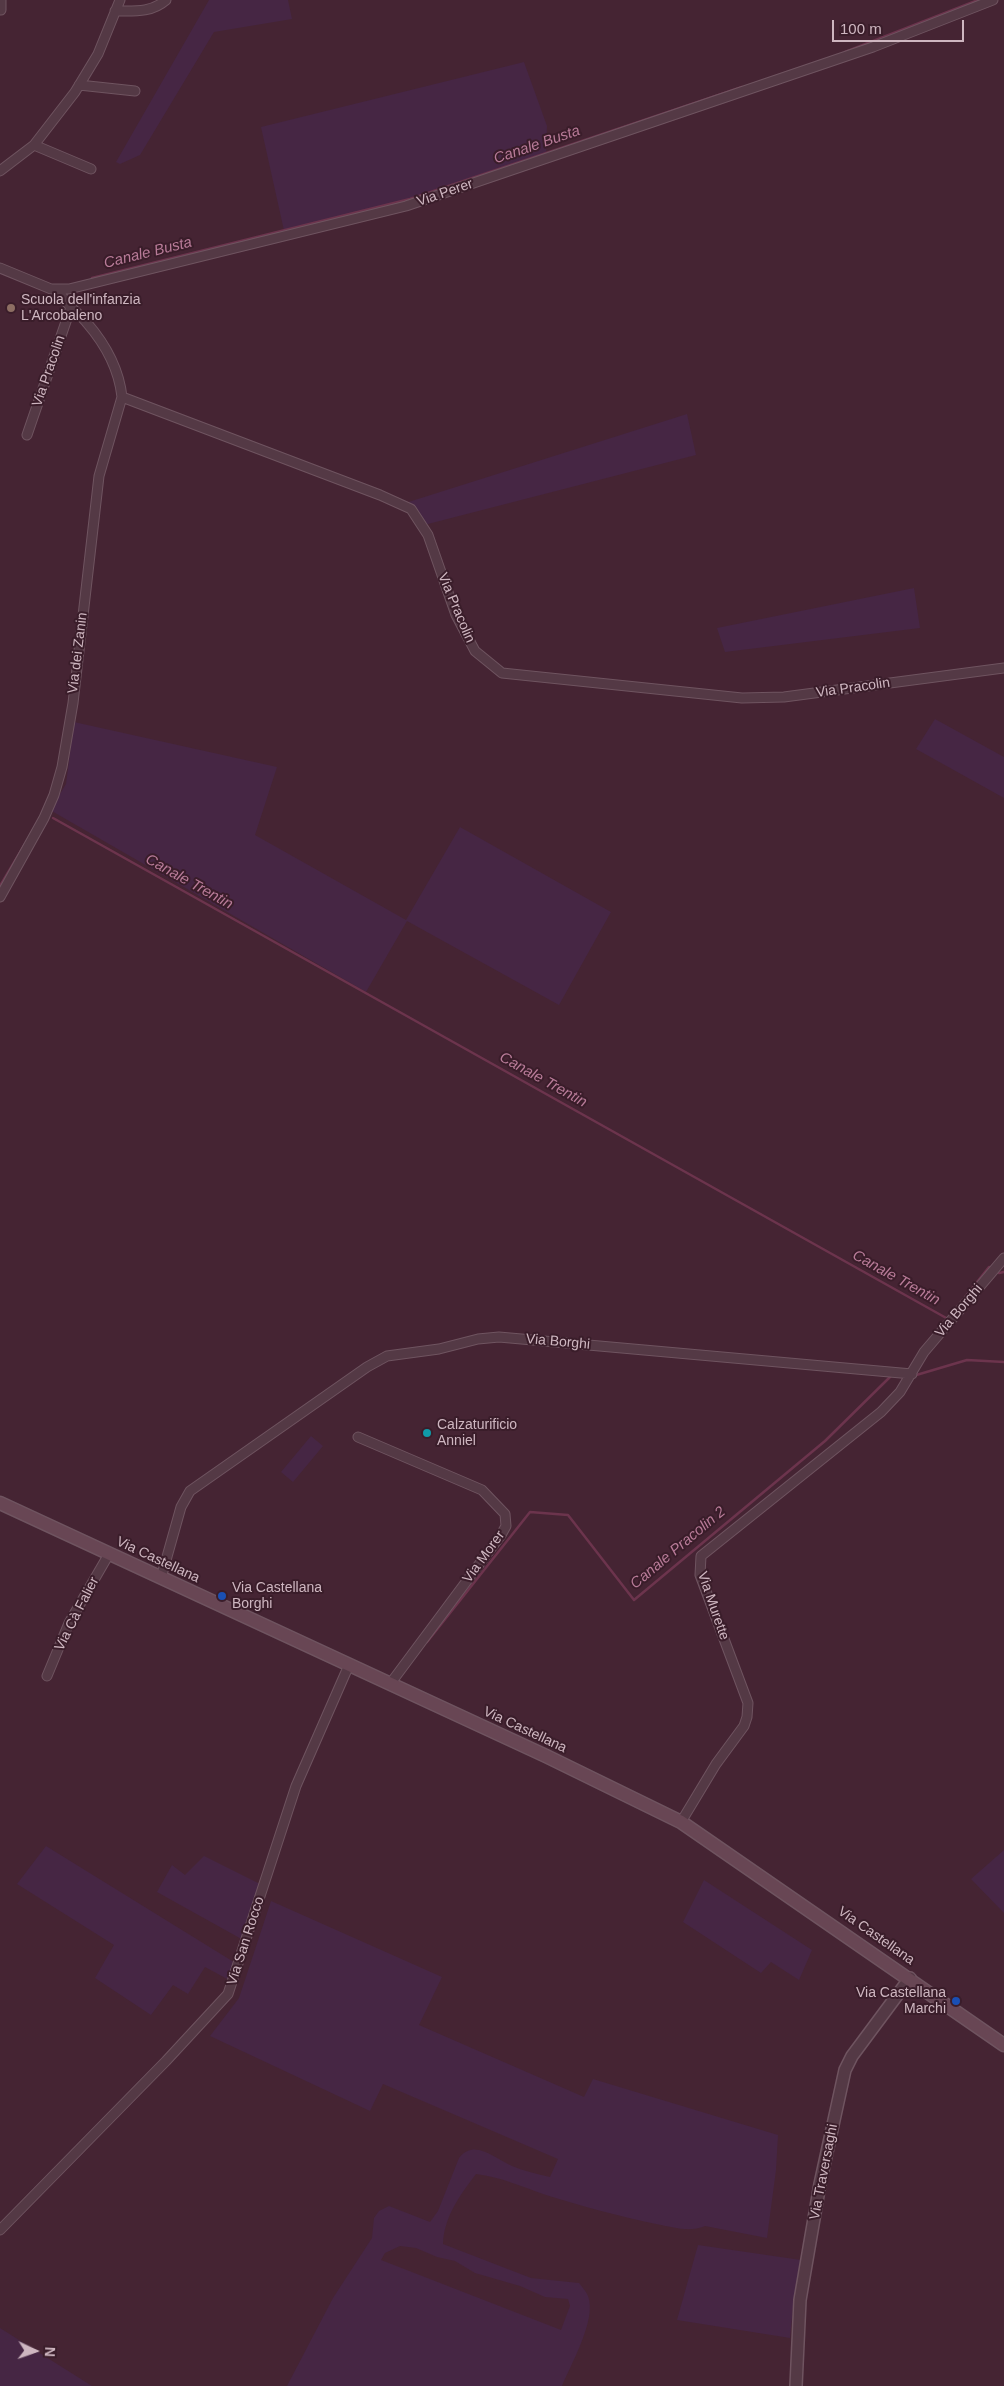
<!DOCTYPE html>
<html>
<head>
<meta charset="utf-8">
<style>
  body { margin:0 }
  #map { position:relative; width:1004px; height:2386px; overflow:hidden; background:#452433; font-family:Arial,sans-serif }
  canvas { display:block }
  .north { position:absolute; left:10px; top:2326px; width:50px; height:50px; -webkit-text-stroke:4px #3a1d2a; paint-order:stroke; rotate:93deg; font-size:14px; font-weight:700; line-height:20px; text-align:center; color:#ceb6c0 }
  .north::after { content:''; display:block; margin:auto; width:18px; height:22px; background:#ceb6c0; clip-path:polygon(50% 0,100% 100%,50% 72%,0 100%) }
  .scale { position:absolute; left:832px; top:20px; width:132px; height:22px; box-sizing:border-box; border:2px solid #ceb6c0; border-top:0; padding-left:6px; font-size:15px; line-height:18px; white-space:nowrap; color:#ceb6c0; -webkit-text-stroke:4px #3a1d2a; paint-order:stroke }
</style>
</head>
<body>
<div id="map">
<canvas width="1004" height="2386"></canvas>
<div class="north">N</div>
<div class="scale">100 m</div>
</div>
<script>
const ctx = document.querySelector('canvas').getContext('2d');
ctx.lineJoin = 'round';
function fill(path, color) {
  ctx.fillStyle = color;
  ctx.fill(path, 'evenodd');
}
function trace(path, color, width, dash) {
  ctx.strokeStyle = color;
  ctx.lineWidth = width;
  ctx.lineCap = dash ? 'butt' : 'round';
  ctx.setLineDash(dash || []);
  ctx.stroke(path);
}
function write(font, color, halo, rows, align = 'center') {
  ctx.font = font + ' Arial,sans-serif';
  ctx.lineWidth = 4;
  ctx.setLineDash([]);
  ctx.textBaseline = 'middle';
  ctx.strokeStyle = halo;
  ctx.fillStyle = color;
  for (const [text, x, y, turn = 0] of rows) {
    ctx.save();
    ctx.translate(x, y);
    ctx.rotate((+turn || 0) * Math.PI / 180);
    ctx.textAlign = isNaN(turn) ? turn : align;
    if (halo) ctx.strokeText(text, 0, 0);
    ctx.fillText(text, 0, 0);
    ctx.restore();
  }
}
fill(new Path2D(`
  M 209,0 L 288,0 L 292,19 L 214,32 L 140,155 L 120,164 L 116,162 Z
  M 524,62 L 547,126 L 546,159 L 458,189 L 285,235 L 261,127 Z
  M 687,414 L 696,455 L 424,525 L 419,513 L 399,505 Z
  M 914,588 L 920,628 L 725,652 L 717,628 Z
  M 935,719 L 1004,757 L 1004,798 L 916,749 Z
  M 74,722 L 277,767 L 255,835 L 406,920 L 460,827 L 611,912 L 559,1005 L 407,921 L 366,992 L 50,810 L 66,784 Z
  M 311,1436 L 323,1446 L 293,1482 L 281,1472 Z
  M 46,1846 L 237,1964 L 231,1981 L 205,1967 L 188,1994 L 173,1985 L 151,2015 L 95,1978 L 114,1945 L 17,1884 Z
  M 1004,1850 L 1004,1913 L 971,1879 Z
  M 204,1856 L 262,1885 L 245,1941 L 157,1892 L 172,1865 L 185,1875 Z
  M 704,1880 L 812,1950 L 799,1980 L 771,1962 L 761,1973 L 683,1922 Z
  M 271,1901 L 442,1977 L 419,2025 L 584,2097 L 593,2079 L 778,2135 L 776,2170 L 767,2238 L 705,2226 C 689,2233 673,2227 656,2224 C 619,2216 581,2206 546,2195 C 523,2187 501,2177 476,2174 C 460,2195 444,2217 443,2244 L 531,2278 L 579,2283 C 582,2287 586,2291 588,2296 C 597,2319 571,2364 562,2386 L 287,2386 L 333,2298 L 372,2238 L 374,2218 L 379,2211 L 389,2206 L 430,2222 L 438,2211 L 459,2158 C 475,2138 495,2159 512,2166 C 524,2171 537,2174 550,2177 L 558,2159 L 383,2084 L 370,2111 L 210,2036 L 239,1998 ZM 400,2246 L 416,2248 L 437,2257 L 455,2261 L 475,2273 L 520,2286 L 545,2297 L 568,2299 L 570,2306 L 561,2330 L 381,2260 L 385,2253 Z
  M 698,2245 L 801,2260 L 794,2298 L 790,2338 L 677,2320 Z
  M 0,2328 L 92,2386 L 0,2386 Z`), '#462644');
trace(new Path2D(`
  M 845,52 L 978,0
  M 92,278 L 410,199 L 742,87
  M 53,818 L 948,1319
  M 0,886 L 25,844
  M 996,1271 L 999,1273 L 1004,1272
  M 962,1301 L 989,1267 L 992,1268
  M 913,1376 L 967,1360 L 1004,1362
  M 427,1642 L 530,1512 L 568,1515 L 634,1600 L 825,1441 L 891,1376`), '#6c344d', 2.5);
const minor = new Path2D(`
  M 1,0 L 1,10
  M 115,11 C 134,11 151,13 166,0
  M 79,85 L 135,91
  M 34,145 L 91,169
  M 0,171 L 34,145 L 75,92 L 98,54 L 120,0
  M 0,268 L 51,289 L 69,289 L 406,206 L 873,47 L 993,0
  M 59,290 C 63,303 79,313 87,323 C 106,345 119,369 122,397 L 380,495 L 411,509 L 428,535 L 456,615 L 475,651 L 502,673 L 742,698 L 784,697 L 1004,668
  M 27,435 L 71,307
  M 0,897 L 44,818 L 54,795 L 62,767 L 73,703 L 99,476 L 122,397
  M 358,1437 L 482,1490 L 505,1514 L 506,1526 L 501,1535 L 390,1684
  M 161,1578 L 181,1507 L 190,1491 L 367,1367 L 387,1356 L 439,1349 L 478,1339 L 499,1337 L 912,1374
  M 47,1676 L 69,1623 L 109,1554
  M 681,1822 L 716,1764 L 744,1726 L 747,1717 L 748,1703 L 700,1575 L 701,1556 L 881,1412 L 900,1392 L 924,1352 L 1004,1258
  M 0,2230 L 166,2061 L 228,1994 L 296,1786 L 349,1665`);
const tertiary = new Path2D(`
  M 796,2386 L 800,2300 L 820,2184 L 845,2070 L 852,2056 L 910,1978`);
const secondary = new Path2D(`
  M 0,1503 L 546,1756 L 681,1822 L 1004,2045`);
trace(minor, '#6f5460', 11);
trace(tertiary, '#6f5460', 14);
trace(secondary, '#6f5460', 15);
trace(minor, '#543945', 9);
trace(tertiary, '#543945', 11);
trace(secondary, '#684654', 12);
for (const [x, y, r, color] of [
  [11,308,5,"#8d6e63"],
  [427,1433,5,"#0f9aa8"],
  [222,1596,5,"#1a4fb4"],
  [956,2001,5,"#1a4fb4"]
]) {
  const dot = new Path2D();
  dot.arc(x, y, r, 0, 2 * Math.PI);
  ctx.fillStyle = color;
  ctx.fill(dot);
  trace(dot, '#3a1d2a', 2);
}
write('14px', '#ceb6c0', '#3a1d2a', [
  ["Via Perer",445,193,-19],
  ["Via Pracolin",49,371,-71],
  ["Via Pracolin",456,608,67],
  ["Via dei Zanin",78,653,-83],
  ["Via Pracolin",853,688,-8],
  ["Via Borghi",959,1311,-50],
  ["Via Borghi",558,1342,5],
  ["Via Morer",484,1557,-54],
  ["Via Castellana",158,1560,25],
  ["Via Murette",713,1606,71],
  ["Via Cà Falier",77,1614,-63],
  ["Via Castellana",525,1730,25],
  ["Via Castellana",876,1936,35],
  ["Via San Rocco",246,1941,-72],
  ["Via Traversaghi",824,2172,-79]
]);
write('14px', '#ceb6c0', '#3a1d2a', [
  ["Scuola dell'infanzia",21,300],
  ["L'Arcobaleno",21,316],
  ["Calzaturificio",437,1425],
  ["Anniel",437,1441],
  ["Via Castellana",232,1588],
  ["Borghi",232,1604],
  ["Via Castellana",946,1993,"right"],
  ["Marchi",946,2009,"right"]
], 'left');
write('italic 15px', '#b87b98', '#3a1d2a', [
  ["Canale Busta",537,145,-19],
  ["Canale Busta",148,253,-14],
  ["Canale Trentin",189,882,29],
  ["Canale Trentin",543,1080,29],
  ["Canale Trentin",896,1278,29],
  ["Canale Pracolin 2",678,1548,-40]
]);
</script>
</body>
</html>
